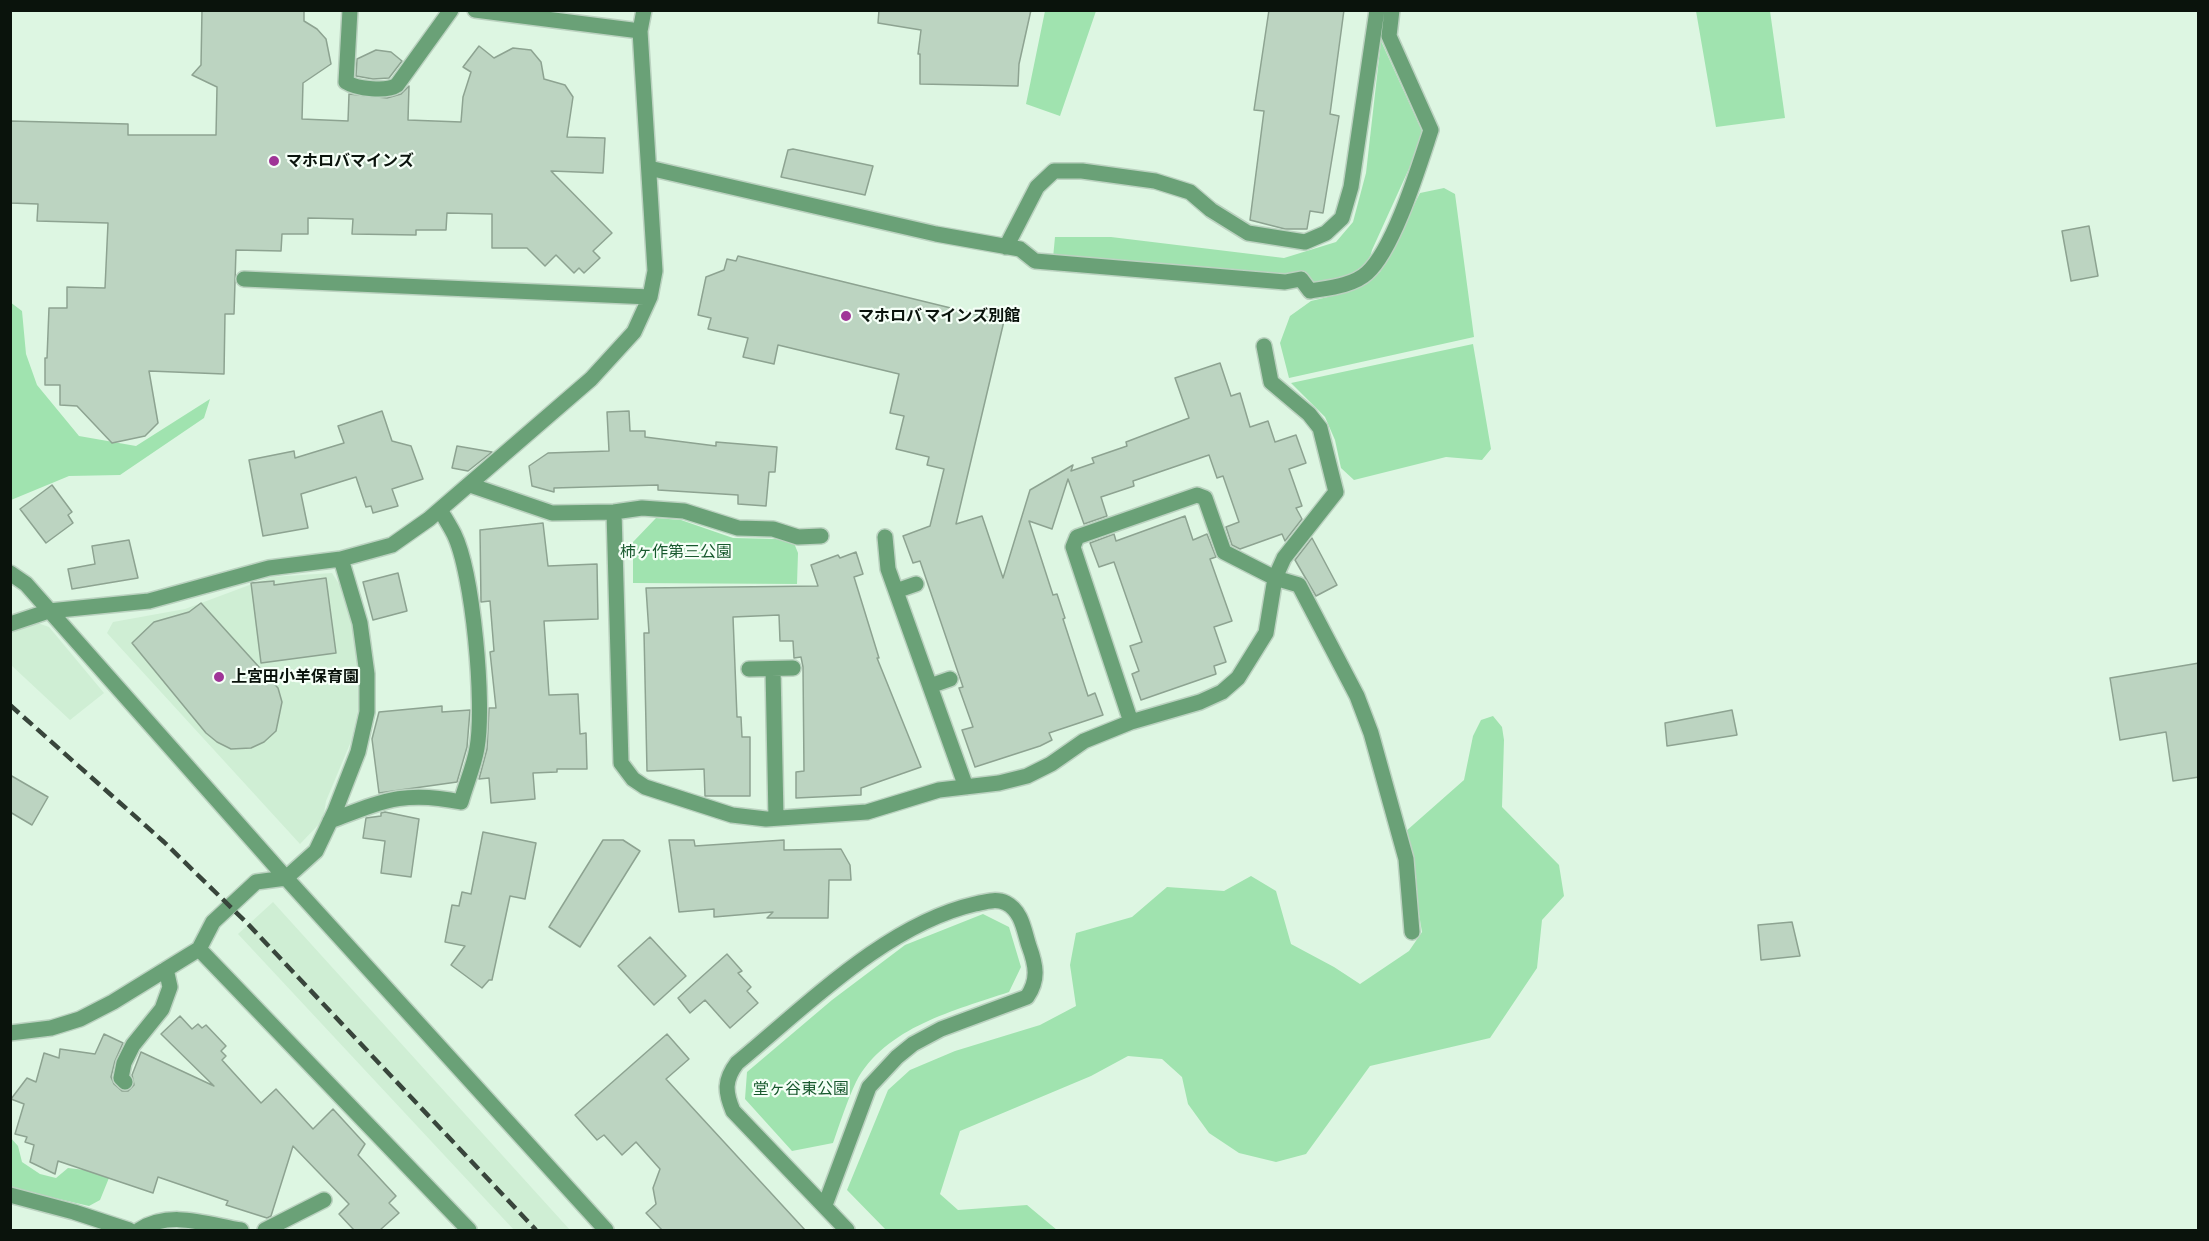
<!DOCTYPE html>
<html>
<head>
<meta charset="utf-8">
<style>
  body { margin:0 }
  #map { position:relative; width:2209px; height:1241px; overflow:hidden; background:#ddf6e2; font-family:"Asap Condensed",sans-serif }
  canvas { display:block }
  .frame { position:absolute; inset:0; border:12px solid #0a130c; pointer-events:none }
</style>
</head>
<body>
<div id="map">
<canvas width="2209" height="1241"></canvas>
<div class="frame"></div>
</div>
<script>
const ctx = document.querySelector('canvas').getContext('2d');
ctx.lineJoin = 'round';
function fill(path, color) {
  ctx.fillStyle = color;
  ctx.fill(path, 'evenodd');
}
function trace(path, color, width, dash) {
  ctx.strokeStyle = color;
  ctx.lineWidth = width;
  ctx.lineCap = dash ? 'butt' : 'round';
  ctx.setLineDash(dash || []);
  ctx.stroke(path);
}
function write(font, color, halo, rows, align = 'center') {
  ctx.font = font + ' "Asap Condensed","Noto Sans JP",sans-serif';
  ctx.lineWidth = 4.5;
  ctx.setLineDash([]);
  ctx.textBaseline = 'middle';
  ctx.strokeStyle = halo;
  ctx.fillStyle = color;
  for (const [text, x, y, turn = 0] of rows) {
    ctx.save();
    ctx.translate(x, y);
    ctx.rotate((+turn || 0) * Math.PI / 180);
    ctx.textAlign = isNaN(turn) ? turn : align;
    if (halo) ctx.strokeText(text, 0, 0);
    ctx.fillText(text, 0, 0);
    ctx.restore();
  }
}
fill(new Path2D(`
  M 332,573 L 350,601 L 361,661 L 361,695 L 352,739 L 326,801 L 323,820 L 300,844 L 107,633 L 113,622 L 185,609 L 271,577 Z
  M 35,622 L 49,627 L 104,693 L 70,720 L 11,665 L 11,632 Z
  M 273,902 L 570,1230 L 514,1230 L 238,934 Z`), '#cfeed4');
fill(new Path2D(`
  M 1045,11 L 1096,11 L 1060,116 L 1026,104 Z
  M 1696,11 L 1770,11 L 1785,118 L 1716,127 Z
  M 1381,41 L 1422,131 L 1417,151 L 1372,250 C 1368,273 1332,285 1310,284 C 1301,284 1291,280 1282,278 L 1053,258 L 1055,237 L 1111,237 L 1284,258 L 1336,242 L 1353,222 L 1366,173 Z
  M 1444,188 L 1455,194 L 1474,337 L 1289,378 L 1280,343 L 1290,316 L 1311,301 L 1340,294 L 1380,272 L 1420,193 Z
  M 10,302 L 22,311 L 26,354 L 37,385 L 79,436 L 136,446 L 210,399 L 204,418 L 120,475 L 69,476 L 11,500 Z
  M 1473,344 L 1491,449 L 1482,460 L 1446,457 L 1354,480 L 1341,468 L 1335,440 L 1325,417 L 1291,383 Z
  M 656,518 L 681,520 L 733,538 L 776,539 L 794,543 L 798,553 L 797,584 L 633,583 L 633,542 Z
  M 1493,716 L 1502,727 L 1504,740 L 1502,807 L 1559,865 L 1564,896 L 1542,920 L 1537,968 L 1490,1038 L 1370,1066 L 1306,1154 L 1276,1162 L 1239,1153 L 1209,1133 L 1188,1104 L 1182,1077 L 1162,1059 L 1128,1056 L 1091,1076 L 960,1131 L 940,1194 L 958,1210 L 1027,1205 L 1057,1230 L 886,1230 L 847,1190 L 888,1090 L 910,1070 L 955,1051 L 1040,1025 L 1076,1006 L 1070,965 L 1076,933 L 1132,917 L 1167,887 L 1224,891 L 1251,876 L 1276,891 L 1291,944 L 1334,967 L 1360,984 L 1409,951 L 1422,932 L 1405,832 L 1464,780 L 1473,736 L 1481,720 Z
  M 983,914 L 1009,927 L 1021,967 L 1009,992 C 956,1010 885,1027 856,1082 C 847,1101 840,1123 833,1143 L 792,1151 L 745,1099 L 747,1072 L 832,1000 L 905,945 Z
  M 10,1137 L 18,1146 L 22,1162 L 40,1174 L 56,1178 L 68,1168 L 111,1173 L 100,1200 L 89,1206 L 11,1188 Z`), '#a0e3af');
const building = new Path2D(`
  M 202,10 L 304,11 L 304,21 L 317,29 L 326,39 L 331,64 L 303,83 L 302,119 L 348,121 L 349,94 L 387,98 L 401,94 L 409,86 L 408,120 L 461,122 L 463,97 L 471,72 L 463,67 L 479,46 L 494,58 L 513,48 L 531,50 L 541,62 L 544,79 L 565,85 L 573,97 L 567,137 L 605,138 L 603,173 L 551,171 L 612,233 L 593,251 L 600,258 L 584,273 L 579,268 L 574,273 L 556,255 L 545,266 L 527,248 L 492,248 L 492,214 L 447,213 L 446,230 L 416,230 L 416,235 L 352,234 L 353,219 L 308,218 L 308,234 L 282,234 L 281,251 L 236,250 L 234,314 L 225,314 L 224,374 L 149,371 L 158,423 L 145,436 L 112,443 L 77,406 L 60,405 L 60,385 L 45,385 L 45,358 L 47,358 L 49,308 L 67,308 L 67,287 L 105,288 L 108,223 L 37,221 L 38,204 L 10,203 L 10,121 L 128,124 L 128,135 L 216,135 L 217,87 L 192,75 L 201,65 Z
  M 879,10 L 1031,10 L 1019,64 L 1018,86 L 920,84 L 920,54 L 918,54 L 921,30 L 878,23 Z
  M 1269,10 L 1344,10 L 1330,114 L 1339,116 L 1323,213 L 1310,211 L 1307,229 L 1285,229 L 1250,220 L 1264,111 L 1254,110 Z
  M 376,50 L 391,52 L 402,61 L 389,78 L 373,79 L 356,76 L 357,59 Z
  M 793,149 L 873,166 L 865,195 L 781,177 L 788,150 Z
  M 2089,226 L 2098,276 L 2071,281 L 2062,231 Z
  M 738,256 L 1004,321 L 956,524 L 982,516 L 1003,578 L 1030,490 L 1073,465 L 1071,471 L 1094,463 L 1092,458 L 1127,446 L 1126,442 L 1189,418 L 1175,378 L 1220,363 L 1231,396 L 1240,393 L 1250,427 L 1268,421 L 1275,442 L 1296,435 L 1306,463 L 1289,469 L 1302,506 L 1296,508 L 1302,519 L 1285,541 L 1282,534 L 1240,549 L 1232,545 L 1226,527 L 1239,522 L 1223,476 L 1217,478 L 1209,455 L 1133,481 L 1134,486 L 1101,497 L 1107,516 L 1084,524 L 1068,479 L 1052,529 L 1029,521 L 1053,595 L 1057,594 L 1065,618 L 1063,619 L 1088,696 L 1095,693 L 1103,715 L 1049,733 L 1052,740 L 1040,746 L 975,767 L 962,730 L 973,727 L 959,688 L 963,687 L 920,561 L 913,563 L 903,536 L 930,526 L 944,469 L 927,465 L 929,457 L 896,449 L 904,416 L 890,413 L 899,374 L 778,345 L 774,364 L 743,357 L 748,338 L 708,329 L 711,318 L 698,315 L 706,277 L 724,270 L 727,259 L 736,261 Z
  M 382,411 L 392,441 L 411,446 L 423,479 L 392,489 L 398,506 L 373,513 L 371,506 L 366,507 L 356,477 L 301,494 L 308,528 L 263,536 L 249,460 L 294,451 L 295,458 L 344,443 L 338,426 Z
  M 629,411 L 630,431 L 645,431 L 645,437 L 716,446 L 716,442 L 777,447 L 775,472 L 769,472 L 766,506 L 738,504 L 738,495 L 658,490 L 658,485 L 554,488 L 554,492 L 532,486 L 529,466 L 548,453 L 609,451 L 607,412 Z
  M 457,446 L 492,452 L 468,471 L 452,468 Z
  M 52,485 L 72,512 L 68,515 L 73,523 L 46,543 L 20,509 Z
  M 1185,516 L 1193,540 L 1207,534 L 1216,557 L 1210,559 L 1232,621 L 1214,627 L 1226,662 L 1214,666 L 1216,674 L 1141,700 L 1132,674 L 1139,671 L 1130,646 L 1142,642 L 1114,562 L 1099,567 L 1090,543 L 1114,534 L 1116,541 Z
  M 543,523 L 548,566 L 597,564 L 598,619 L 544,621 L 549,695 L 578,694 L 580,734 L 586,733 L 587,769 L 557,769 L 557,772 L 533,773 L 535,799 L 491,803 L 489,778 L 479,779 L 487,749 L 489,708 L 496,708 L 490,652 L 494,651 L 490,601 L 481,602 L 480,530 Z
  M 1312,538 L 1337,585 L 1316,596 L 1295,560 Z
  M 129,540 L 138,578 L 72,589 L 68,569 L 95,564 L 92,546 Z
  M 856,552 L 863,574 L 854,577 L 879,658 L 877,658 L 921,767 L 861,788 L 861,795 L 796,798 L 796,772 L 804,771 L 803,667 L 801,657 L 794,658 L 793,641 L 780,641 L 779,615 L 733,617 L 737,717 L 741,717 L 742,737 L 750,737 L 750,796 L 705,796 L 704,769 L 647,771 L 644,633 L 649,633 L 646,588 L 818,586 L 811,565 L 838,555 L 840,558 Z
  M 398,573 L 407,611 L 373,620 L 363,582 Z
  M 326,578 L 336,653 L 261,663 L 251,583 L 274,581 L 274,585 Z
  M 201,603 L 278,688 L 282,702 L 276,731 L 264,742 L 251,748 L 231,749 L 217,742 L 206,733 L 132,643 L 154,622 L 189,612 Z
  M 2199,663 L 2199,777 L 2173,781 L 2166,732 L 2120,740 L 2110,678 Z
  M 442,706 L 442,712 L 470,710 L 467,747 L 457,782 L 379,793 L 372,739 L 379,712 Z
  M 1732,710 L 1737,735 L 1667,746 L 1665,723 Z
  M 10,775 L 48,797 L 32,825 L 10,812 Z
  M 385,812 L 419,819 L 411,877 L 381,873 L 385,841 L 363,838 L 366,818 L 381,816 L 381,813 Z
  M 483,832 L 536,843 L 525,899 L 510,896 L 492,980 L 489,980 L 482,988 L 451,965 L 465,946 L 445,942 L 452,905 L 459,906 L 462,892 L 471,894 Z
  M 603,840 L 623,840 L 640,851 L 580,947 L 549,927 Z
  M 669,840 L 694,840 L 695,846 L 784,840 L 784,850 L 841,849 L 850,865 L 851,880 L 829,880 L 828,918 L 767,918 L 773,912 L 714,917 L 714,909 L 679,912 Z
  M 1792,922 L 1800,956 L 1761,960 L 1758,925 Z
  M 650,937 L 686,976 L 654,1005 L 618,966 Z
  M 727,954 L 742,971 L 738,973 L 751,987 L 747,991 L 758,1003 L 730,1028 L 705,1000 L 690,1013 L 678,998 Z
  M 180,1016 L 192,1029 L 198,1024 L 202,1028 L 206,1025 L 226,1046 L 221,1051 L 226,1056 L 222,1060 L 261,1103 L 276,1089 L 313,1129 L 333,1109 L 365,1144 L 358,1155 L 396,1196 L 389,1203 L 399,1213 L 380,1230 L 354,1230 L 339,1214 L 349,1204 L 293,1146 L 271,1216 L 267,1218 L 226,1205 L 228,1201 L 158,1177 L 153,1193 L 58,1161 L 55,1174 L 30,1162 L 34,1145 L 25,1142 L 27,1137 L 15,1134 L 24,1104 L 11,1099 L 27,1078 L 36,1082 L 44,1053 L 59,1058 L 60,1049 L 95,1054 L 104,1034 L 123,1043 L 115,1061 L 111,1077 L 114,1084 L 122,1091 L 128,1091 L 134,1085 L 132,1075 L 141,1052 L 214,1086 L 161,1034 Z
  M 667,1034 L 689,1059 L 666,1079 L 805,1230 L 662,1230 L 646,1213 L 656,1204 L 653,1188 L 660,1169 L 636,1142 L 622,1155 L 604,1135 L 597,1140 L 575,1115 Z`);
fill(building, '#bcd4c1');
trace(building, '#8da391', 1.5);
const minor = new Path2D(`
  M 350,10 L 346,82 C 357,89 387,92 397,85 L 451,10
  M 475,10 L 640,31
  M 649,168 L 936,234 L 1020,249 L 1035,261 L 1285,282 L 1301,279 L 1310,291 C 1327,288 1353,286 1367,273 C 1394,249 1419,166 1431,130 L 1389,36 L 1392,10
  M 1006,247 L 1037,187 L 1054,171 L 1082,171 L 1155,181 L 1190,192 L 1211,210 L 1248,233 L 1305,242 L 1326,233 L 1342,218 L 1351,187 L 1377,10
  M 244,279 L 650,297
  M 470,485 L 552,513 L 614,512 L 642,508 L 684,511 L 738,528 L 773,529 L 798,537 L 821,536
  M 614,512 L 621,763 L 633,779 L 645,787 L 732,815 L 766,819 L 867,812 L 939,790 L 999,783 L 1027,776 L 1051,764 L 1084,741 L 1131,722 L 1200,702 L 1222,692 L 1238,678 L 1266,633 L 1275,578 L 1284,558 L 1336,492 L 1320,428 L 1309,414 L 1271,382 L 1264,346
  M 885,537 L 888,569 L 966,787
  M 10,573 L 26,584 L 286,878 L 606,1230
  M 896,591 L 916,584
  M 10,624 L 49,611 L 149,601 L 269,568 L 341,559 L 392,545 L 429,519 L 591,379 L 634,332 L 650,297 L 655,271 L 640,31 L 644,10
  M 749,669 L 793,668
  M 773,669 L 776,818
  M 930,686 L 950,679
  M 1131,722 L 1073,547 L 1077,537 L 1197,495 L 1205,498 L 1224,552 L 1275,578 L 1299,585 L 1357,696 L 1371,733 L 1406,859 L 1412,932
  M 330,821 C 383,801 404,790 461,802 C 466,784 474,766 477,748 C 485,705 473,573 454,534 C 450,526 445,518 440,510
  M 199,949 L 469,1230
  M 10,1033 L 51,1028 L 80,1019 L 113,1002 L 199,949 L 213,922 L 256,882 L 286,878 L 316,851 L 335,811 L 358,752 L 367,712 L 367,674 L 360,623 L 341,559
  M 125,1082 L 121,1078 L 124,1063 L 133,1045 L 162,1009 L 170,987 L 166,969
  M 10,1195 L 74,1212 L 129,1230
  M 825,1205 L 869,1087 L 897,1057 L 913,1044 L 941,1029 L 1027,997 C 1039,980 1036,965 1029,946 C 1024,931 1022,911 1006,903 C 996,898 985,902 975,904 C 887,924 806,1006 737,1063 C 724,1080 725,1092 733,1111 L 847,1230
  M 139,1230 C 170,1210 206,1224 241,1230
  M 265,1230 L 324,1200`);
trace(minor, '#bbd2c0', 18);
trace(minor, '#6aa177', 15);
trace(new Path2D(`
  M 10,705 L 164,842 L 248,924 L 536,1230`), '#38453b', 4.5, [12, 6]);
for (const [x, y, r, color] of [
  [274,161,6,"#9f3597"],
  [846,316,6,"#9f3597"],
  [219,677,6,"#9f3597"]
]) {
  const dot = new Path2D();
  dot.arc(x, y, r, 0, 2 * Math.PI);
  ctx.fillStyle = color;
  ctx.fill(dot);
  trace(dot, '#f5fff7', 2);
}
write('bold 16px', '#0a130c', '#f5fff7', [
  ["マホロバマインズ",286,161],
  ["マホロバ マインズ別館",858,316],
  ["上宮田小羊保育園",231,677]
], 'left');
write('16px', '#18592e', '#f5fff7', [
  ["柿ヶ作第三公園",676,552],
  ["堂ヶ谷東公園",801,1089]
]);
</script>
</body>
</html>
